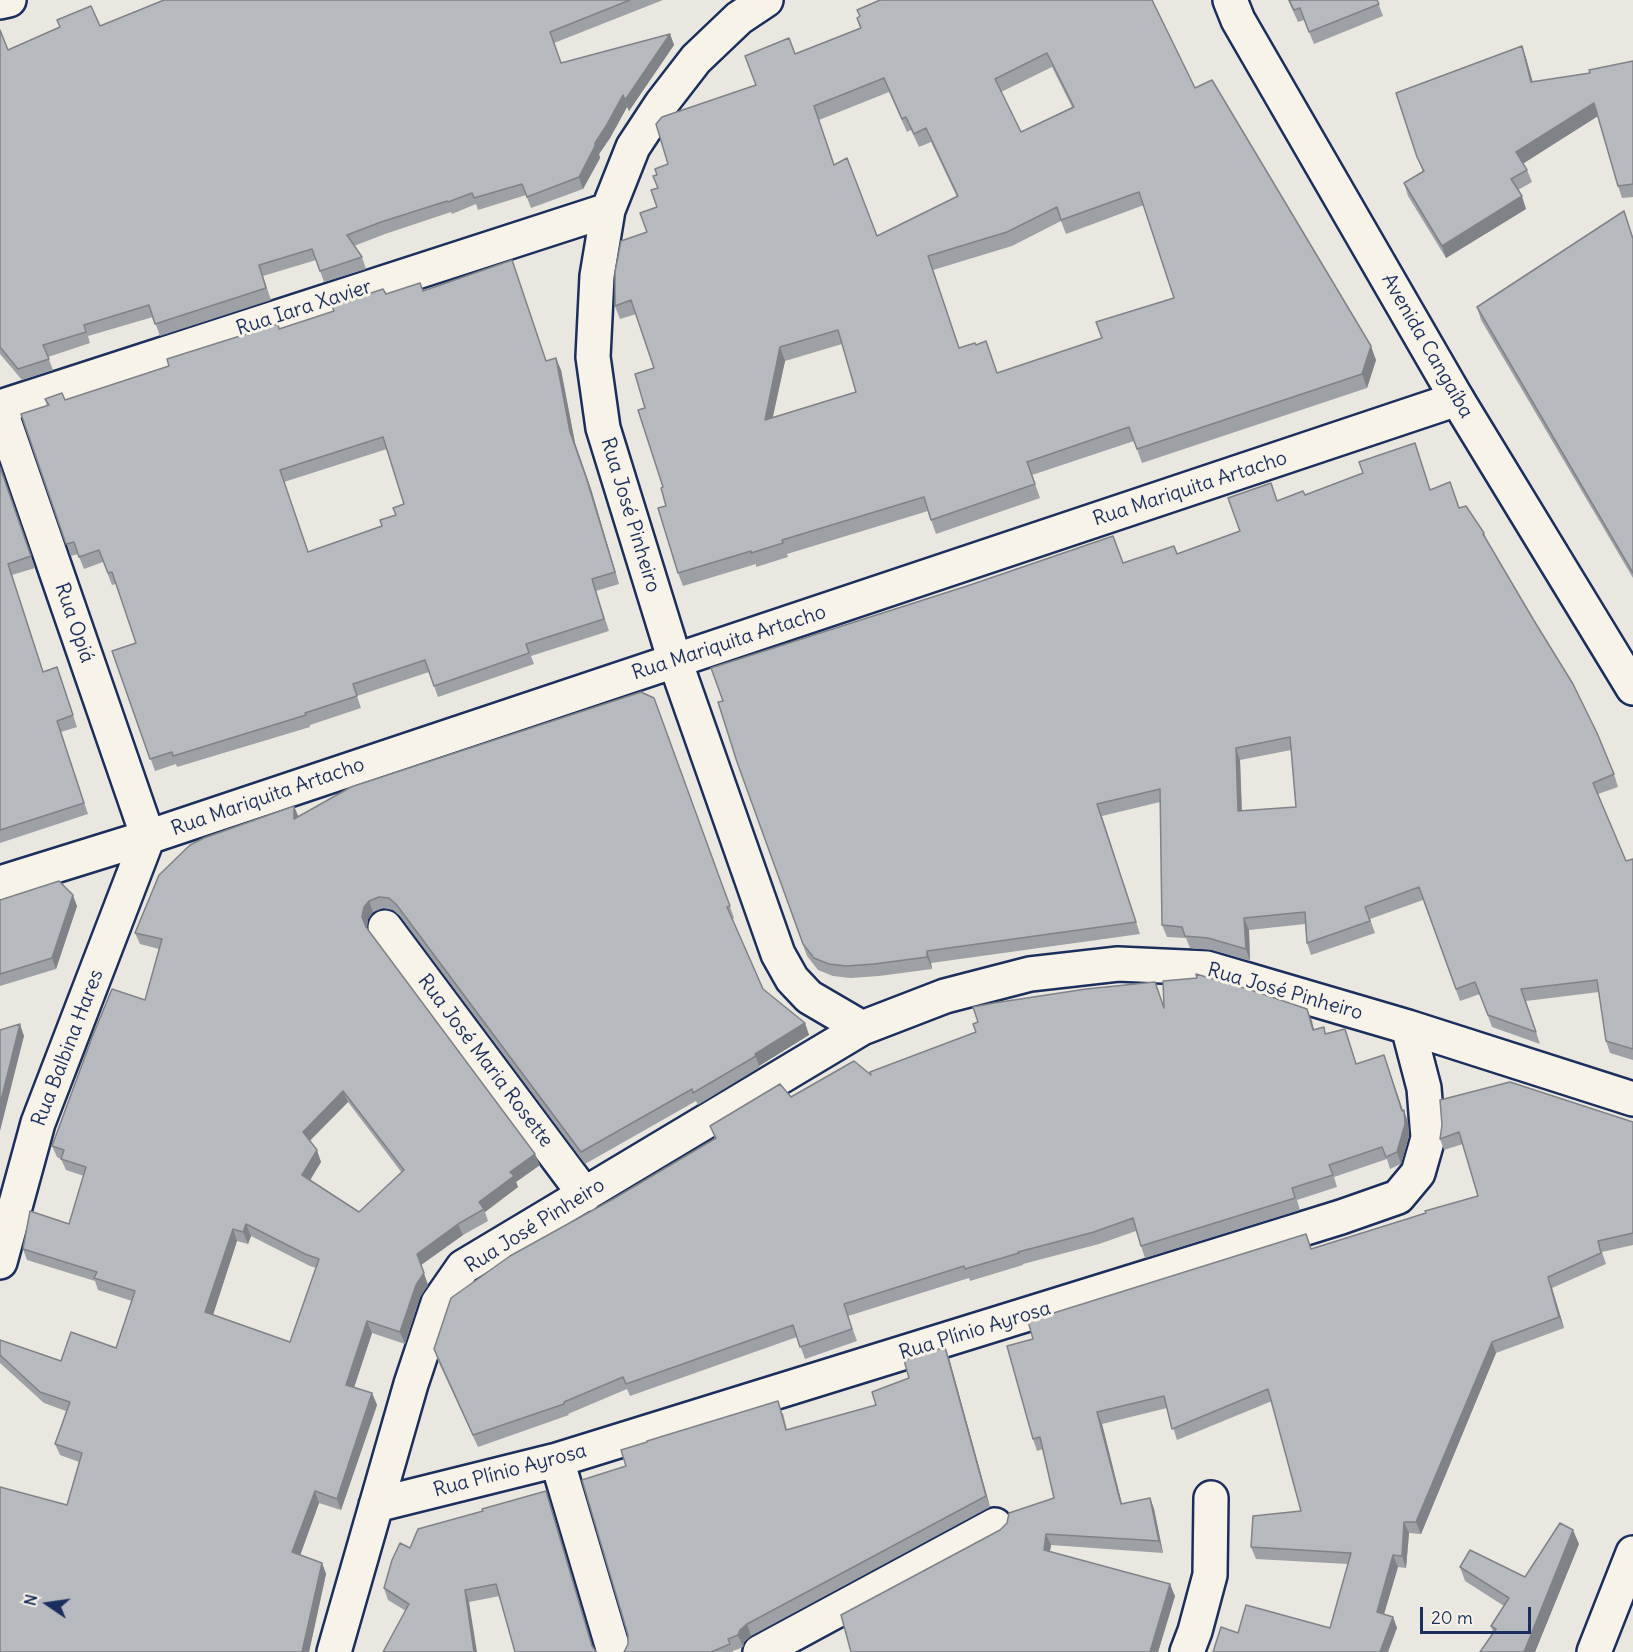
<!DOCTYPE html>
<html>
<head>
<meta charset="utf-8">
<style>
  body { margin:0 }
  #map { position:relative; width:1633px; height:1652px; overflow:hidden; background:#eae7e0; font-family:Delius,sans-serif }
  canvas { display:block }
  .north { position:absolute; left:18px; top:1574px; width:60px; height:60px; -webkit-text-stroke:4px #f7f3e8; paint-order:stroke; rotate:283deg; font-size:16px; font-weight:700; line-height:24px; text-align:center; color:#1b2f5e }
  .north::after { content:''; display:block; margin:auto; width:21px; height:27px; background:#1b2f5e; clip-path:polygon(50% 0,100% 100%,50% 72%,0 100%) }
  .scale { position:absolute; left:1420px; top:1607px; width:111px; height:27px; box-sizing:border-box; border:3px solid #1b2f5e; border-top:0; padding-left:8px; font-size:18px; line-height:21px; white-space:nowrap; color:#1b2f5e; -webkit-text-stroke:4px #f7f3e8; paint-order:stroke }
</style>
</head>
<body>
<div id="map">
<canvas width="1633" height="1652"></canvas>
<div class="north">N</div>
<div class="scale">20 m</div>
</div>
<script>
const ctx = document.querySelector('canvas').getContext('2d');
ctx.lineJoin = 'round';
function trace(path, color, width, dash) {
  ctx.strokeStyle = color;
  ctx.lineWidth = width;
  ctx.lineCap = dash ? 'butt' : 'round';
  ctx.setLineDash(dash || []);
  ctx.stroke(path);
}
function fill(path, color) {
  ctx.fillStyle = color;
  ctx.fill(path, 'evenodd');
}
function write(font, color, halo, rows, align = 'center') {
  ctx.font = font + ' Delius,sans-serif';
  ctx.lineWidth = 6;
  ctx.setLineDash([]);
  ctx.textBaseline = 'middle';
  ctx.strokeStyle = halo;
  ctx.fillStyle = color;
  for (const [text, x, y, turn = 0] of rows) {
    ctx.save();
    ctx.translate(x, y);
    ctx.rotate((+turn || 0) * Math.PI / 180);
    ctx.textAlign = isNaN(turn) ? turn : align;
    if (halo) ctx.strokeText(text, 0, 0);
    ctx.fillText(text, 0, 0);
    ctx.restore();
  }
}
const minor = new Path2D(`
  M 766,0 L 739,18 L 696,59 L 662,103 L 633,147 L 608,210 L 597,276 L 593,357 L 603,428 L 675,661 L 778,954 L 792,979 L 809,997 L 862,1028
  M 0,2 L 9,0
  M 0,407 L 608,210
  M 0,409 L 148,837
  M 0,883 L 148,837 L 1457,399
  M 385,927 L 585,1195
  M 0,1262 L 38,1123 L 148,837
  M 557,1460 L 614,1652
  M 376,1505 L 557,1460 L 1341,1217 L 1398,1197 L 1418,1173 L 1428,1138 L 1424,1088 L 1408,1027
  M 334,1652 L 411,1384 L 438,1303 L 463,1267 L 862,1028 L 945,996 L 1030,974 L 1118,964 L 1207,968 L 1408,1027 L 1633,1099
  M 760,1652 L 995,1525
  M 1187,1652 L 1195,1631 L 1210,1575 L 1211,1498`);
const major = new Path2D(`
  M 1230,0 L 1238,20 L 1457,399 L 1633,688
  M 1594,1652 L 1633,1553`);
trace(minor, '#1b2f5e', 38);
trace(major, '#1b2f5e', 38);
trace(minor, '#f7f3e8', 33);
trace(major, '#f7f3e8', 33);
fill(new Path2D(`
  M 164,0 L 663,0 L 554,43 L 561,63 L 670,34 L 674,45 L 629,111 L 627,107 L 610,138 L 599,154 L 600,158 L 583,189 L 531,208 L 526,195 L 478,210 L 476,204 L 452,214 L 451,212 L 385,234 L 354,246 L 362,257 L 366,269 L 324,282 L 316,260 L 263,276 L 271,300 L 160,336 L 153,317 L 88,336 L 90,343 L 48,357 L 53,370 L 22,380 L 0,354 L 0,30 L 8,50 L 100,26 Z
  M 880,0 L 1195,88 L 1376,360 L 1367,388 L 1142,463 L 1134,441 L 1032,475 L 1040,498 L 936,534 L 928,511 L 787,554 L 788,557 L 756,567 L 756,564 L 683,586 L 678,573 L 663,487 L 645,408 L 654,368 L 636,314 L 620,319 L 615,306 L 657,207 L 657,175 L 756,85 L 795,54 L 860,28 L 857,18 ZM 1052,67 L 1072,107 L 1021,132 L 1001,92 ZM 889,92 L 907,132 L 911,130 L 919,147 L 931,142 L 957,197 L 877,236 L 834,165 L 819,120 ZM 1144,205 L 1174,298 L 1102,338 L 997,373 L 959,348 L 933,270 L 1012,246 L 1061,221 L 1066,234 ZM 842,344 L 856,392 L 773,417 L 785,361 Z
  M 1288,0 L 1377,0 L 1383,16 L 1314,44 L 1304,20 L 1298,22 Z
  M 1522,46 L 1526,58 L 1533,82 L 1590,73 L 1633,61 L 1633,197 L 1622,198 L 1618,186 L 1598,116 L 1523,163 L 1527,170 L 1532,182 L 1518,190 L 1526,209 L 1446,258 L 1408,196 L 1404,183 L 1423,172 L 1417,157 Z
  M 1624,211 L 1633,237 L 1633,578 L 1481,320 L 1477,307 Z
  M 423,291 L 561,370 L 575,443 L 591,489 L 619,584 L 596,591 L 609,631 L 531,656 L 534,664 L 438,697 L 429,672 L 357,696 L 361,708 L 310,725 L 310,727 L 177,767 L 176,764 L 155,771 L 112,651 L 136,643 L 116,584 L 112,585 L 103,562 L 84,569 L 78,554 L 71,556 L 21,414 L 47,406 L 45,399 L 65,400 L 386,294 ZM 387,449 L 404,504 L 396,515 L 382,526 L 308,552 L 284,482 Z
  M 0,466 L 35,568 L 12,575 L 43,672 L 57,667 L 77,727 L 61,732 L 88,814 L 0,843 Z
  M 1431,489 L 1459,508 L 1484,533 L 1487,541 L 1614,774 L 1618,787 L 1598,794 L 1626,861 L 1633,859 L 1633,1060 L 1610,1053 L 1606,1041 L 1599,992 L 1526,1001 L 1540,1044 L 1492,1027 L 1480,994 L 1460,1001 L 1423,900 L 1370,919 L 1375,933 L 1311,955 L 1307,943 L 1305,924 L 1249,930 L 1250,961 L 1212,950 L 1190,948 L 1186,938 L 1167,937 L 1162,925 L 1160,802 L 1102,816 L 1140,934 L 931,963 L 932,969 L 879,976 L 850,978 L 833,976 L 818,970 L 807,956 L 737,762 L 1123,563 L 1177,554 L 1240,531 L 1277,501 L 1305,495 ZM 1291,750 L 1296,807 L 1242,811 L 1240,760 Z
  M 298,817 L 728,901 L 734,918 L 732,919 L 763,989 L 805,1023 L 809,1035 L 759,1066 L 760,1067 L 698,1105 L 696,1101 L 585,1164 L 400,916 L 393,910 L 383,908 L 373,912 L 368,919 L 367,928 L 540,1165 L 516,1182 L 518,1187 L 485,1212 L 488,1221 L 463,1235 L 421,1265 L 428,1285 L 420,1297 L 405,1344 L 372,1333 L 354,1387 L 372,1393 L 377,1405 L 341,1510 L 319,1503 L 300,1555 L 322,1563 L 326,1574 L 309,1652 L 0,1652 L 67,1505 L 79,1462 L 60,1455 L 55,1444 L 66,1411 L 44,1403 L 0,1363 L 0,1340 L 61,1361 L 116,1348 L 132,1301 L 98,1290 L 95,1281 L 27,1260 L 23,1249 L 69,1224 L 84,1176 L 66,1170 L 61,1159 L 57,1157 L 52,1146 L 145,1000 L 159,949 L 140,944 L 135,933 ZM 348,1102 L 402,1173 L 359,1212 L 310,1180 L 321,1162 L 310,1141 ZM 251,1236 L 310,1266 L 316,1268 L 290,1342 L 213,1315 L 237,1241 L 248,1244 Z
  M 0,900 L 77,906 L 56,969 L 0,986 Z
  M 1164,1007 L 1307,1009 L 1314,1030 L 1324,1027 L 1326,1034 L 1345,1029 L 1356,1064 L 1384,1055 L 1403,1110 L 1408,1122 L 1409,1136 L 1401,1164 L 1390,1169 L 1387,1159 L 1334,1177 L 1337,1187 L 1297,1200 L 1300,1210 L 1145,1258 L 1136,1231 L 1099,1244 L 1023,1264 L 1023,1265 L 970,1281 L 969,1278 L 848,1316 L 857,1341 L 805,1359 L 797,1337 L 630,1396 L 627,1389 L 568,1414 L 569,1415 L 478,1447 L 438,1361 L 434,1349 L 613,1199 L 715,1139 L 710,1126 L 791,1097 L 871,1075 Z
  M 1633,1122 L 1633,1245 L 1602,1252 L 1606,1264 L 1552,1288 L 1564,1328 L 1496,1353 L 1421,1534 L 1409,1533 L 1406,1568 L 1398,1567 L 1384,1614 L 1393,1617 L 1397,1628 L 1238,1633 L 1330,1628 L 1348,1564 L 1256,1559 L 1251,1547 L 1301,1511 L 1272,1401 L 1177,1440 L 1167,1408 L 1102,1424 L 1122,1504 L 1150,1498 L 1154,1509 L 1163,1553 L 1051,1545 L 1050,1551 L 1175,1596 L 1158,1652 L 851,1652 L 1000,1530 L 1054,1498 L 1043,1449 L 1037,1451 L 1033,1439 L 1033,1339 L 1478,1196 L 1463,1144 L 1444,1150 L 1440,1139 L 1442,1125 Z
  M 949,1358 L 990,1507 L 751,1636 L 744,1642 L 743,1647 L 733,1651 L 733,1652 L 624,1652 L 628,1644 L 626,1466 L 783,1413 L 787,1430 L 876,1405 L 909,1378 Z
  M 550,1503 L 500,1596 L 469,1602 L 406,1611 L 388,1600 L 384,1588 L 410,1548 Z
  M 1579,1544 L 1535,1652 L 1480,1652 L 1493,1632 L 1491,1626 L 1504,1606 L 1465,1581 L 1460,1567 L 1525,1577 Z`), '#9da0a4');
fill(new Path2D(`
  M 670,34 L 674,45 L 629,111 L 625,100 Z
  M 1522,46 L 1526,58 L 1536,95 L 1531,82 Z
  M 623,95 L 627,107 L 610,138 L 599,154 L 600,158 L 583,189 L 579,177 L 595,143 Z
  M 1594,103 L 1598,116 L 1521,165 L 1516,152 Z
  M 1522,196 L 1526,209 L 1446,258 L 1442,246 Z
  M 1371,346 L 1376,360 L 1367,388 L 1362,374 Z
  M 780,347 L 785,361 L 769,433 L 765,420 Z
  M 556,358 L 561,370 L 575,443 L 591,489 L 619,584 L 570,432 Z
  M 1236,748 L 1240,760 L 1242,823 L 1238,811 Z
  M 294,806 L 299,818 L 294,819 Z
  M 73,895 L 77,906 L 56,969 L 52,958 Z
  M 369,901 L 373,912 L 368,919 L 366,929 L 362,917 L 364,907 Z
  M 1244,918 L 1249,930 L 1250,961 L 1246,949 Z
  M 927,951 L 931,963 L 932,969 L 927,957 Z
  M 1307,1009 L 1312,1021 L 1317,1042 L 1313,1030 Z
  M 805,1023 L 809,1035 L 759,1066 L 755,1054 Z
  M 20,1024 L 24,1036 L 0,1131 L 0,1104 Z
  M 1384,1055 L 1404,1114 L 1404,1110 L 1408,1122 L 1409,1136 L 1401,1164 L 1397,1152 Z
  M 343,1091 L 348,1102 L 307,1143 L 303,1132 Z
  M 317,1150 L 321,1162 L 306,1187 L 302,1175 Z
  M 535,1154 L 540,1165 L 516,1182 L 518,1187 L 485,1212 L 479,1202 L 510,1172 Z
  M 246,1224 L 251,1236 L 248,1244 L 243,1232 Z
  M 458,1224 L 463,1235 L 421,1265 L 428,1285 L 420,1297 L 405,1344 L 400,1332 L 417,1254 Z
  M 233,1229 L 237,1241 L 210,1324 L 205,1312 Z
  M 1548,1277 L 1552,1288 L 1564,1328 L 1559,1317 Z
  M 367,1321 L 372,1333 L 351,1397 L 346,1385 Z
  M 1492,1342 L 1496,1353 L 1421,1534 L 1416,1522 Z
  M 945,1347 L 949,1358 L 990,1507 L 986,1496 Z
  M 372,1393 L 377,1405 L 341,1510 L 337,1499 Z
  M 1097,1412 L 1102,1424 L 1125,1516 L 1121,1504 Z
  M 315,1491 L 319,1503 L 297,1564 L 292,1552 Z
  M 546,1491 L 550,1503 L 594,1652 Z
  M 1150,1498 L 1154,1509 L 1163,1553 L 1159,1541 Z
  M 1404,1522 L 1409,1533 L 1406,1568 L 1402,1556 Z
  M 1573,1530 L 1579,1544 L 1535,1652 L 1524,1652 Z
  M 1046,1534 L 1051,1545 L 1048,1561 L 1044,1550 Z
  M 1393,1555 L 1398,1567 L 1381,1624 L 1377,1612 Z
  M 322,1563 L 326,1574 L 309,1652 L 302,1652 Z
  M 1170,1584 L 1175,1596 L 1158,1652 L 1150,1652 Z
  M 465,1590 L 469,1602 L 477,1652 L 474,1652 Z
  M 1393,1617 L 1397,1628 L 1388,1652 L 1380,1652 Z
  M 747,1624 L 751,1636 L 744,1642 L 743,1647 L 738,1635 L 740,1630 Z`), '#7f8286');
const building = new Path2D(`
  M 164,0 L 630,0 L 550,32 L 561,63 L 670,34 L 625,100 L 623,95 L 606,126 L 595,143 L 595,146 L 579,177 L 527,197 L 522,184 L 474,198 L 472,193 L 448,202 L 447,201 L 381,222 L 347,235 L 362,257 L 320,271 L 312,249 L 259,265 L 266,288 L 155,324 L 149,305 L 84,325 L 86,332 L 43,345 L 49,359 L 18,369 L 0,347 L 0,30 L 8,50 L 60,27 L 57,20 L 91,6 L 100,26 Z
  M 880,0 L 1152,0 L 1195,88 L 1212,80 L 1371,346 L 1362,374 L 1137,449 L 1129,427 L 1027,462 L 1035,484 L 931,520 L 924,497 L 782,540 L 783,543 L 751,553 L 751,551 L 678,573 L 658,508 L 666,506 L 661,488 L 663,487 L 638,410 L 645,408 L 635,374 L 654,368 L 631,300 L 615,306 L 615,272 L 621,241 L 647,232 L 640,213 L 657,207 L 651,190 L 658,188 L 653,176 L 657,175 L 655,169 L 668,164 L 656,124 L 662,117 L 756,85 L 745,56 L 789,38 L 795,54 L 861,28 L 857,18 L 860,16 L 857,10 ZM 1047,53 L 1074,107 L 1021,132 L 995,79 ZM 884,78 L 902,119 L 906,117 L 914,134 L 926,128 L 958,196 L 877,236 L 847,158 L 834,165 L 814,106 ZM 1139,192 L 1174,298 L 1096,322 L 1102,338 L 997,373 L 986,341 L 976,345 L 975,343 L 959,348 L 928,256 L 1007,232 L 1057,207 L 1061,220 ZM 838,330 L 856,392 L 765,420 L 780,347 Z
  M 1289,0 L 1377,0 L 1379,4 L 1309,32 L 1300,8 L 1294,10 Z
  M 1522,46 L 1531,82 L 1590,73 L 1589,70 L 1633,61 L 1633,184 L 1618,186 L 1594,103 L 1516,152 L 1527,170 L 1511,179 L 1522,196 L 1442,246 L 1404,183 L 1424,171 L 1417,157 L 1396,93 Z
  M 1624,211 L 1633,239 L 1633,573 L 1477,307 Z
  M 512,260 L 546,361 L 556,358 L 570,432 L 586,477 L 615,572 L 592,579 L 604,619 L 526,644 L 529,653 L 434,686 L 425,660 L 353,684 L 357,696 L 305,713 L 306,715 L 173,756 L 172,752 L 150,759 L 112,651 L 136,643 L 112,572 L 108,573 L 99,550 L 79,557 L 74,542 L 66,544 L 21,414 L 49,405 L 45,399 L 62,393 L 65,400 L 169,366 L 167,359 L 278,324 L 279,329 L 334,311 L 332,306 L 383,289 L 386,294 L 420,283 L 423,291 ZM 383,437 L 404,504 L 393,508 L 396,515 L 380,520 L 382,526 L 308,552 L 280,470 Z
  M 1415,443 L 1430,490 L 1450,482 L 1459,508 L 1466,506 L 1484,533 L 1483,534 L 1533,619 L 1573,684 L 1597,733 L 1614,774 L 1593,783 L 1626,861 L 1633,859 L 1633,1049 L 1606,1041 L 1597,980 L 1521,989 L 1536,1032 L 1488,1015 L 1475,982 L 1456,989 L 1419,887 L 1365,907 L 1370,921 L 1307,943 L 1305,912 L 1244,918 L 1246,949 L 1208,938 L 1185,936 L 1182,927 L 1162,925 L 1160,789 L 1097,804 L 1136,922 L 927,951 L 927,957 L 874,964 L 846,966 L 829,964 L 814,958 L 803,944 L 737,762 L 718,702 L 723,701 L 711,668 L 970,585 L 1113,536 L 1123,563 L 1174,546 L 1177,554 L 1240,531 L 1228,498 L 1271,483 L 1277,501 L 1303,491 L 1305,495 L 1363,473 L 1359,462 ZM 1290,737 L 1296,807 L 1238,811 L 1236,748 Z
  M 0,467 L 31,556 L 8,564 L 43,672 L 57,667 L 73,715 L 57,721 L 84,803 L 0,830 Z
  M 641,692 L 654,698 L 724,890 L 730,906 L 727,907 L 763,989 L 805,1023 L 755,1054 L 756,1056 L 693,1093 L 692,1089 L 581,1152 L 396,904 L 389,898 L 379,897 L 369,901 L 364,907 L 362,917 L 366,927 L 535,1154 L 510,1172 L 514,1176 L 479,1202 L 484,1209 L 458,1224 L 417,1254 L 424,1273 L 416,1285 L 400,1332 L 367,1321 L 346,1385 L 372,1393 L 337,1499 L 315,1491 L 292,1552 L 322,1563 L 302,1652 L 0,1652 L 0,1487 L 67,1505 L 82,1453 L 55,1444 L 70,1402 L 40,1392 L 0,1355 L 0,1340 L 61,1361 L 71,1332 L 116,1348 L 135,1291 L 94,1278 L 97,1272 L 23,1249 L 30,1211 L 69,1224 L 86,1167 L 61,1159 L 64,1150 L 52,1146 L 93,1035 L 112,989 L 145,1000 L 162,939 L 135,933 L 159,875 L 190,845 L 204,838 L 294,806 L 294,819 L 351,787 ZM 343,1091 L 404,1170 L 359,1212 L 302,1175 L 317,1150 L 303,1132 ZM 246,1224 L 305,1254 L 319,1259 L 290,1342 L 205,1312 L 233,1229 L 243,1232 Z
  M 59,881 L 73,895 L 52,958 L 0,974 L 0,900 Z
  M 1196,974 L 1248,989 L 1307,1009 L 1313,1030 L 1324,1027 L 1325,1034 L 1345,1029 L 1356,1064 L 1384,1055 L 1402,1111 L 1404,1110 L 1405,1124 L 1397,1152 L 1386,1157 L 1382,1147 L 1329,1165 L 1333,1175 L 1292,1188 L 1295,1198 L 1141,1246 L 1133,1218 L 1094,1232 L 1018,1252 L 1019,1253 L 965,1269 L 964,1266 L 844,1304 L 852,1329 L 800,1347 L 793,1325 L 626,1384 L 623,1377 L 564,1402 L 564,1404 L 473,1435 L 434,1349 L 451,1298 L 510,1256 L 613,1199 L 716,1138 L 710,1126 L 780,1084 L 791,1097 L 854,1061 L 871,1075 L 870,1072 L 976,1032 L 973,1024 L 978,1022 L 973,1007 L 994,1003 L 1086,989 L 1155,982 L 1164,1008 L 1163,981 L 1197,978 Z
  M 20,1024 L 0,1104 L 0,1030 Z
  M 1510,1082 L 1633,1122 L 1633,1233 L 1598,1241 L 1601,1253 L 1548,1277 L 1559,1317 L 1492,1342 L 1416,1522 L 1404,1522 L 1402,1556 L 1393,1555 L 1377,1612 L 1393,1617 L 1380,1652 L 1213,1652 L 1221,1627 L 1238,1633 L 1246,1605 L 1330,1628 L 1351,1553 L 1251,1547 L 1253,1516 L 1301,1511 L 1268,1389 L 1172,1429 L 1164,1396 L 1097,1412 L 1121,1504 L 1150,1498 L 1159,1541 L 1046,1534 L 1044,1550 L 1170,1584 L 1150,1652 L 851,1652 L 841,1615 L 1000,1530 L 1007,1523 L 1009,1513 L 1054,1498 L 1040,1437 L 1033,1439 L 1007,1346 L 1033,1339 L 1028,1321 L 1306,1234 L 1311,1249 L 1426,1213 L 1425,1211 L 1478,1196 L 1459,1132 L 1440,1139 L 1442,1125 L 1440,1100 Z
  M 945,1347 L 986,1496 L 747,1624 L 740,1630 L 738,1635 L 728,1639 L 730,1644 L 711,1652 L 624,1652 L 628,1644 L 628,1635 L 582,1480 L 626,1466 L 621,1450 L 647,1442 L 647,1441 L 778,1401 L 786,1430 L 876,1405 L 872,1392 L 909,1378 L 904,1360 Z
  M 546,1491 L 592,1646 L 596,1652 L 515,1652 L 496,1584 L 465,1590 L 474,1652 L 383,1652 L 409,1604 L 384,1588 L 392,1560 L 400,1543 L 410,1548 L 418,1529 L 483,1511 L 482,1509 Z
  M 1560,1523 L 1573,1530 L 1524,1652 L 1480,1652 L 1496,1629 L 1491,1626 L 1509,1598 L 1460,1567 L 1470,1550 L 1525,1577 Z`);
fill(building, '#b6babf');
trace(building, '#7f8286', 1.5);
write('20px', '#1b2f5e', '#f7f3e8', [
  ["Rua Iara Xavier",304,308,-18],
  ["Avenida Cangaíba",1427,346,60],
  ["Rua Mariquita Artacho",1190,489,-18],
  ["Rua José Pinheiro",630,515,73],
  ["Rua Opiá",74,623,71],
  ["Rua Mariquita Artacho",729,643,-18],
  ["Rua Mariquita Artacho",268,797,-19],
  ["Rua José Pinheiro",1285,992,16],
  ["Rua Balbina Hares",68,1048,-69],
  ["Rua José Maria Rosette",485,1061,53],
  ["Rua José Pinheiro",535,1226,-32],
  ["Rua Plínio Ayrosa",975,1331,-17],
  ["Rua Plínio Ayrosa",510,1471,-15]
]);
</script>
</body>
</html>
